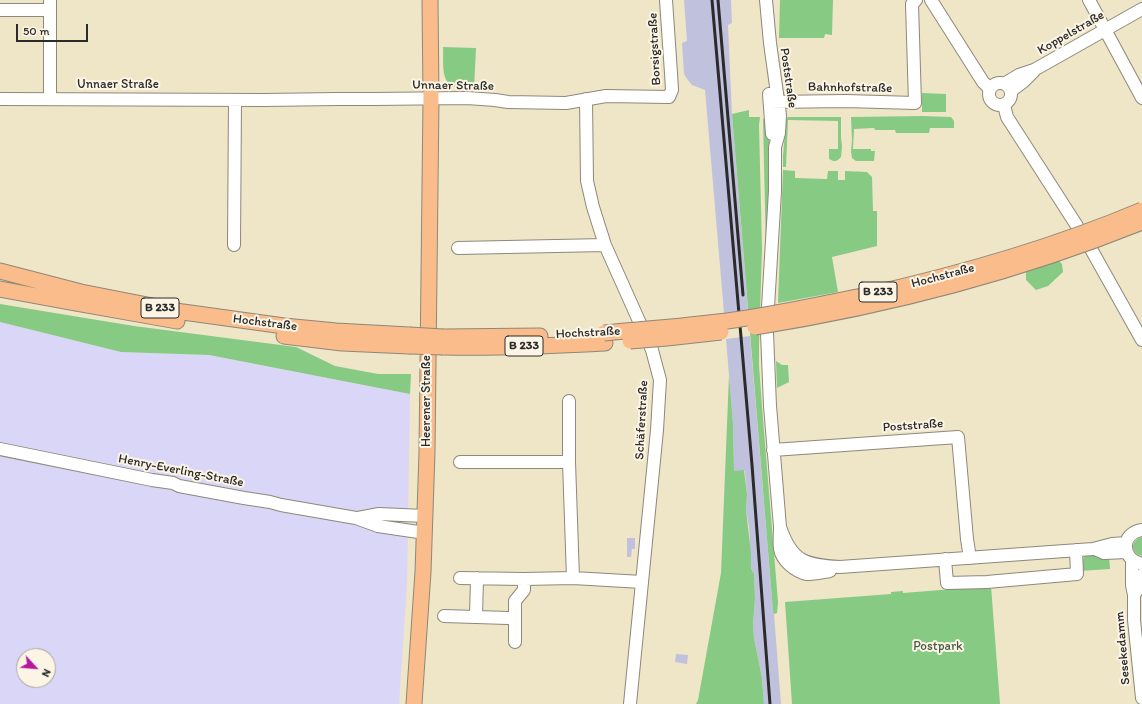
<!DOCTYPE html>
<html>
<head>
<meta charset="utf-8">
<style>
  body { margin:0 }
  #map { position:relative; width:1142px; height:704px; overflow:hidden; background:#efe6c8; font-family:Itim,sans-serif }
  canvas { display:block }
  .north { position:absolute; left:16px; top:648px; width:40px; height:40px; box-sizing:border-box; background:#fcf5e5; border:1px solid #a8a49b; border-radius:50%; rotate:116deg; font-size:11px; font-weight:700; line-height:16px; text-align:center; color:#2b2b2b }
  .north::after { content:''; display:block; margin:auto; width:14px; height:18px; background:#b5179e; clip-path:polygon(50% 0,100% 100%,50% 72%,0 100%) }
  .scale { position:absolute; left:16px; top:24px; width:72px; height:18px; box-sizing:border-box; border:2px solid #2b2b2b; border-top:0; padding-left:5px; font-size:12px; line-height:14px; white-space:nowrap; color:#2b2b2b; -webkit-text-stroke:3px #fcf5e5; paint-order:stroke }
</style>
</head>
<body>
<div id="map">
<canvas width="1142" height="704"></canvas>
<div class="north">N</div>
<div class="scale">50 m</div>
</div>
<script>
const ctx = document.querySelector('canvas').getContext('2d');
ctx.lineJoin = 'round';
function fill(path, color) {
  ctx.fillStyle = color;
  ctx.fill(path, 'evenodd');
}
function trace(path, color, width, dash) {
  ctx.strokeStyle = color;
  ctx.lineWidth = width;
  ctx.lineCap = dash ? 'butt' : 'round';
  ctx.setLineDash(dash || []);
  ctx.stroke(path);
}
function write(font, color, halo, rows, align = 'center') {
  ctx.font = font + ' Itim,sans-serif';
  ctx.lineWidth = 4;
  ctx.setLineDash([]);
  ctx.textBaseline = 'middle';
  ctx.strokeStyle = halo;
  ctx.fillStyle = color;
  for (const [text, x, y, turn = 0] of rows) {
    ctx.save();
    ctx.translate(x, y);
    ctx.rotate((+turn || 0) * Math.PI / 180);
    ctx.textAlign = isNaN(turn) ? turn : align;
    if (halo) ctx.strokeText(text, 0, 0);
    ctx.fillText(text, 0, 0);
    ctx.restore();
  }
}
fill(new Path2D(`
  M 0,322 L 121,352 L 209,355 L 410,394 L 407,585 L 399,704 L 0,704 ZM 24,656 L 48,656 L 48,680 L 24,680 Z`), '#dad6f7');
fill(new Path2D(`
  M 684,0 L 731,0 L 732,23 L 728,25 L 732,114 L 748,310 L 724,313 L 705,90 L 692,85 L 687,79 L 684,74 L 682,43 L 687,41 Z
  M 750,336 L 773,611 L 774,614 L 781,704 L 764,704 L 762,678 L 754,638 L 753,625 L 755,598 L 754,574 L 751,568 L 749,527 L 746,510 L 747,494 L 745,471 L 734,471 L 733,424 L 726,339 Z
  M 627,538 L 635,538 L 635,549 L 632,549 L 631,557 L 627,557 Z
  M 676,654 L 688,655 L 687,664 L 675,662 Z`), '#c0c2dd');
fill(new Path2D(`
  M 780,0 L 833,0 L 832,35 L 825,34 L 824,38 L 779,38 Z
  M 443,47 L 476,48 L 474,89 C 468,88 457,89 452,86 C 440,79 444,59 443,47 Z
  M 922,93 L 946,94 L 946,112 L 922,112 Z
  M 749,110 L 749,117 L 760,117 L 759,125 L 762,249 L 759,346 L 759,365 L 762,407 L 778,602 L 777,613 L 774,614 L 773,611 L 732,114 Z
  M 923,116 L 951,117 L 954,121 L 954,128 L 930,128 L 929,133 L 896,133 L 895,130 L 875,130 L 874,128 L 854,129 L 853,149 L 871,149 L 871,151 L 875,151 L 874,161 L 856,161 L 852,158 L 851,152 L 852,140 L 851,117 Z
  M 788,117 L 841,117 L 841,138 L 842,146 L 841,157 C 837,162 834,162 829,159 L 829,149 L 838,149 L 838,121 L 788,120 L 786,167 L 783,167 L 783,156 L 786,119 Z
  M 765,118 L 769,118 L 770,191 L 766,251 L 763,119 Z
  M 783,170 L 795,171 L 795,178 L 827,179 L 828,171 L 838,171 L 838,180 L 845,180 L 845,171 L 867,172 L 872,177 L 873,211 L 877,211 L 877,246 L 832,257 L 838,292 L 778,303 Z
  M 1056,258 L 1062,264 L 1063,272 L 1048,286 L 1036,290 L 1026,280 L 1026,271 Z
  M 0,304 L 134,326 L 296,347 L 335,366 L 378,374 L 411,374 L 410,394 L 209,355 L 121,352 L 0,322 Z
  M 776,361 L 782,365 L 788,365 L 789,382 L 777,388 Z
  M 729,375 L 733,424 L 734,471 L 744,470 L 747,494 L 746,510 L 751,553 L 751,568 L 754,574 L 755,598 L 753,625 L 754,638 L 762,678 L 764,704 L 696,704 L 698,700 L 721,573 Z
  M 1142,537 L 1142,556 C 1130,553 1130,540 1142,537 Z
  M 1085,556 L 1109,556 L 1110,569 L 1080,571 L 1079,564 Z
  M 991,586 L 1000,704 L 792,704 L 785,602 L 891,594 L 891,592 L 903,591 L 903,593 Z`), '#86ca84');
const minor = new Path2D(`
  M 50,0 L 50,99
  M 766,0 L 770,43 L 780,115 L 779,133 L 775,147 L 775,191 L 768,307
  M 931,0 L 983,82 L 990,89
  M 1089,0 L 1142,98
  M 0,10 L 50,10
  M989 94a11 11 0 1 1 22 0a11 11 0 1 1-22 0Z
  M 1004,84 L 1019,75 L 1034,70 L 1142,9
  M 1011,91 L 1023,82 L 1034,71
  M 769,94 L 772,134
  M 0,99 L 264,100 L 338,99 L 372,99 L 467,98 L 495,100 L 508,102 L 566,103 L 606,96 L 669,97 L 672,90 L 671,73 L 666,0
  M 586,99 L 587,181 L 593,207 L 605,245 L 652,350 L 660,380 L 657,430 L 630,704
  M 770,102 L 846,101 L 915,103 L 912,4 L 916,0
  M 1004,105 L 1007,117 L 1077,226
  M 234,245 L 235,100
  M 458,248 L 605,245
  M 1091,249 L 1142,340
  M 767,333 L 770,406 L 780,527 C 780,534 779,542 780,549 C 782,561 796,572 807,574 C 814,574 823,572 830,571
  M 569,401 L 569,462
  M 0,449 L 152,480 L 173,483 L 179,486 L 244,498 L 270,502 L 281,505 L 356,518 L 378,526 L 425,533
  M 773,450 L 958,437 L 967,539 L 970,558
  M 460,462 L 569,462 L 573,578
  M 358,518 L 379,514 L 425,516
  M 780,527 C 792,562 805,565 840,567 L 1093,549 L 1112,544 L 1126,543
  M 1142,530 C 1120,533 1121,560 1142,564
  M 1095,549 L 1104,553 L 1127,552
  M 945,559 L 947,583 L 987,582 L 1077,574 L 1076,550
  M 1132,560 L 1132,585 L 1134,595 L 1134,620 L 1142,698
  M 460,578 L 524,579 L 573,578 L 642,582
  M 1134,595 L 1140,586 L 1142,575
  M 444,616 L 508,618
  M 476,617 L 477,578
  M 515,642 L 515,601 L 524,590 L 524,579`);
const major = new Path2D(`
  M 0,271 L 81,292 L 183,312 L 284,326 L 336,331 L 409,335
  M 0,289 L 75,303 L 177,321
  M 284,336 L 342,343 L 409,346
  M 443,337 L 540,336
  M 443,347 C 497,348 551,346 605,343
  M 414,704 L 423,572 L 427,452 L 431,99 L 430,0`);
trace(minor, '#8d887a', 14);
trace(major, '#8d887a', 17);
trace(minor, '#fff', 12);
trace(major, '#f9bc8a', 15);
trace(new Path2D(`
  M 712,0 L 752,465 L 770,704
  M 718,0 L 743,295`), '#2b2b2b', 3);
const majorBridge = new Path2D(`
  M 755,327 C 887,306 1018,272 1142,222
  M 604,333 C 648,329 691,326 734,320 C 777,314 819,305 862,296 C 957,275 1052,248 1142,210
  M 409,335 L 443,337
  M 630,341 L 667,338 L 721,332
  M 409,346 L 443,347`);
trace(majorBridge, '#8d887a', 17, []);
trace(majorBridge, '#f9bc8a', 15);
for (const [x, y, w] of [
  [878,292,38],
  [160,308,38],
  [524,346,38]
]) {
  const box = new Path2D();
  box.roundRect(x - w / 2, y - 10, w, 20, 3);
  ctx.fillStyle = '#fcf5e5';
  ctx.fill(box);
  trace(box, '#2b2b2b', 1);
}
write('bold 12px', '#2b2b2b', null, [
  ["B 233",878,292],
  ["B 233",160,308],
  ["B 233",524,346]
]);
write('13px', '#2b2b2b', '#fcf5e5', [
  ["Koppelstraße",1071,33,-30],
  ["Borsigstraße",655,49,-93],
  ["Poststraße",788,78,82],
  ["Unnaer Straße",118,85],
  ["Unnaer Straße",453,86,1],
  ["Bahnhofstraße",850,88,1],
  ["Hochstraße",943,276,-15],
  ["Hochstraße",265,323,7],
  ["Hochstraße",588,333,-3],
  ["Heerener Straße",427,401,-90],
  ["Schäferstraße",642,420,-87],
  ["Poststraße",913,426,-4],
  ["Henry-Everling-Straße",181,471,11],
  ["Sesekedamm",1123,648,-95]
]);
write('13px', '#465b46', '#fcf5e5', [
  ["Postpark",938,647]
]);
</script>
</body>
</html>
